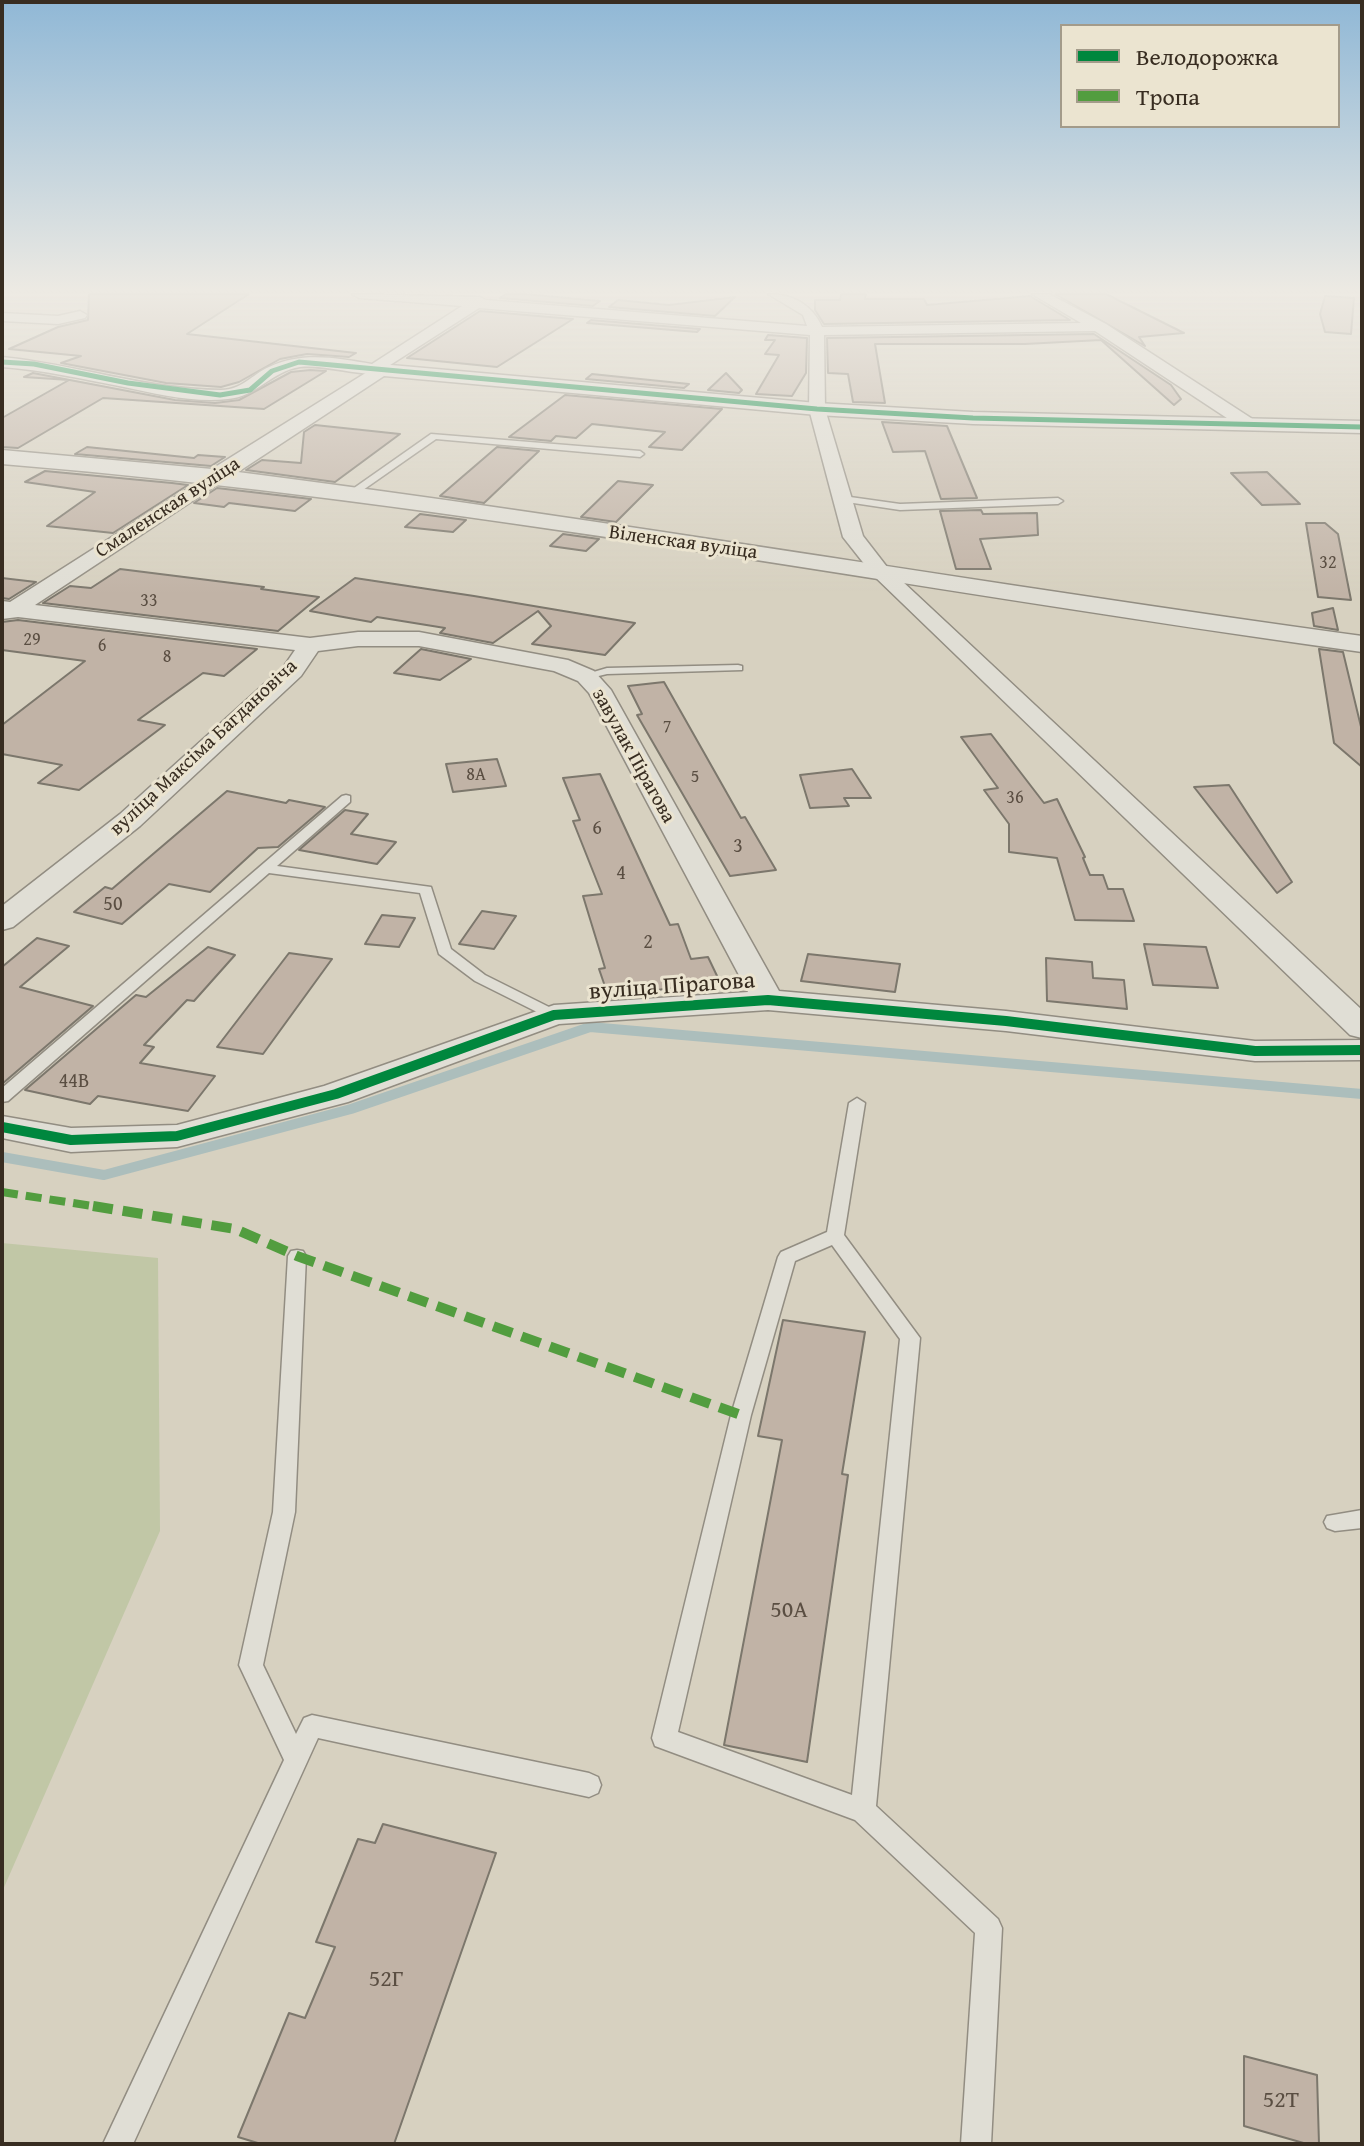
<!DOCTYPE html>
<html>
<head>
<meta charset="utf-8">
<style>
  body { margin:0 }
  #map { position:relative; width:1364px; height:2146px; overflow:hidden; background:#d7d1c0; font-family:"Gentium Book Plus",serif }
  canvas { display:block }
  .frame { position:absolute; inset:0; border:4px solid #382d21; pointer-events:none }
  .legend { position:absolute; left:1060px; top:24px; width:280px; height:104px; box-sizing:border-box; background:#ebe4d0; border:2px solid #a39b8a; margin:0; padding:10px 14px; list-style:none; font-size:24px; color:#382d21 }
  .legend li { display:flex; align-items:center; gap:16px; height:40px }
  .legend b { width:40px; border:2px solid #a39b8a }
</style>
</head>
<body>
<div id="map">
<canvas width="1364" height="2146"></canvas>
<div class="frame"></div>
<ul class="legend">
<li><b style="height:10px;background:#00873e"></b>Велодорожка</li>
<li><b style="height:10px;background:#529d3f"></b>Тропа</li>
</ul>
</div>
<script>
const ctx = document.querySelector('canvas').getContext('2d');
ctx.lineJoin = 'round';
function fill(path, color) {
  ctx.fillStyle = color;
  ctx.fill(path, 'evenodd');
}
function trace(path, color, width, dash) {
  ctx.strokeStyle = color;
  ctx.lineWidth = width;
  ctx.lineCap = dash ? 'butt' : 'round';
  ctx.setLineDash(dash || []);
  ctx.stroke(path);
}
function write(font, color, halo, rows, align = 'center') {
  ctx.font = font + ' "Gentium Book Plus",serif';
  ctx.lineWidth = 6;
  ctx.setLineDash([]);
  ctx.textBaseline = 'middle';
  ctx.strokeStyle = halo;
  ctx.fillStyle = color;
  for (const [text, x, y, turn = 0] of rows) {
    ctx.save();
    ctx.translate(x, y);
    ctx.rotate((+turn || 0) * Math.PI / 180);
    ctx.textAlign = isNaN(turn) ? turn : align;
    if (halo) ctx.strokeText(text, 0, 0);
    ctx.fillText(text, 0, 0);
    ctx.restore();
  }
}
fill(new Path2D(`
  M 2,1243 L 158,1258 L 160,1531 L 2,1892 Z`), '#c1c7a6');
trace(new Path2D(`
  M 2,1157 L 104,1175 L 351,1109 L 590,1027 L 1362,1094`), '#acbebc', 10);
const building = new Path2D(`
  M 89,294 L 249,294 L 187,334 L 356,353 L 349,357 L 307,354 L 280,359 L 239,382 L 221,387 L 166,383 L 61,363 L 81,356 L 9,349 L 58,327 L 88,320 Z
  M 506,294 L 524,294 L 600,301 L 593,306 L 500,298 Z
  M 841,294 L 866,294 L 865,299 L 924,299 L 927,305 L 1030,296 L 1070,320 L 824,324 L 815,310 L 815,300 L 840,300 Z
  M 1055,294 L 1106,294 L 1184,333 L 1139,337 L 1145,346 Z
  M 1325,296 L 1354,298 L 1351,334 L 1325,332 L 1320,314 Z
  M 735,297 L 715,316 L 609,307 L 618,300 L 669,305 Z
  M 480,311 L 573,319 L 497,367 L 407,358 Z
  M 591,320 L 700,329 L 697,332 L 587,323 Z
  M 1094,334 L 1171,385 L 1181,399 L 1174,405 L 1101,340 L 1025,344 L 875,344 L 885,403 L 853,402 L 848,374 L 828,373 L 827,338 Z
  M 768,335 L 807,338 L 806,373 L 792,396 L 756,394 L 779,355 L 765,354 L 775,340 L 765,340 Z
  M 310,370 L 326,371 L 264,409 L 103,398 L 18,448 L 2,447 L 2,418 L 69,380 L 24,377 L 33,373 L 175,400 L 215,403 L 239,400 L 291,372 Z
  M 726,373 L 742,390 L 739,393 L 708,390 Z
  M 592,374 L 689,384 L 684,388 L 586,379 Z
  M 565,395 L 722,409 L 682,450 L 649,447 L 665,432 L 592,424 L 576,438 L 556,436 L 551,441 L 509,437 Z
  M 882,422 L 947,426 L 977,498 L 941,499 L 925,451 L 893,452 Z
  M 315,425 L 400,434 L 335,482 L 246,470 L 262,460 L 301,463 L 304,432 Z
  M 87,447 L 194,458 L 198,455 L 225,457 L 211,466 L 75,454 Z
  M 497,447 L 539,451 L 484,503 L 440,496 Z
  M 45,471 L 172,483 L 188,485 L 113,533 L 47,526 L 95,492 L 25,482 Z
  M 1267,472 L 1300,504 L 1262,505 L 1231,473 Z
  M 618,481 L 653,485 L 616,522 L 581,517 Z
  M 217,488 L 311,499 L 295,511 L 229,503 L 224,507 L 194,503 Z
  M 981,510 L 983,514 L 1037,513 L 1038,535 L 980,539 L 991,569 L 956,569 L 940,511 Z
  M 420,514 L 466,520 L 453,532 L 405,527 Z
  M 1306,523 L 1325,523 L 1338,534 L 1351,600 L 1318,597 Z
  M 563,534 L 599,539 L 586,551 L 550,546 Z
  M 120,569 L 264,587 L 261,589 L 319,597 L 278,631 L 43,603 L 70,586 L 91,588 Z
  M 2,578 L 36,582 L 9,599 L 2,598 Z
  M 355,578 L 474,596 L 635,623 L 605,655 L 532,644 L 551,626 L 538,611 L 493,643 L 440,633 L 445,628 L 377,617 L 371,622 L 310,611 Z
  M 1333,608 L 1338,630 L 1314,626 L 1312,613 Z
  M 18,620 L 257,649 L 224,676 L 203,673 L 138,720 L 165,725 L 79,790 L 38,783 L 62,765 L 2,754 L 2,725 L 85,661 L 2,650 L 2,622 Z
  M 421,649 L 471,659 L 440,680 L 394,673 Z
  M 1319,649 L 1343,652 L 1362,731 L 1362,767 L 1334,743 Z
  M 664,682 L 741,818 L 745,817 L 776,870 L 730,876 L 637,715 L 642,714 L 628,686 Z
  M 991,734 L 1044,803 L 1057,799 L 1085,857 L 1083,858 L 1090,875 L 1103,875 L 1108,889 L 1123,889 L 1134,921 L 1075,920 L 1057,858 L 1009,852 L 1009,824 L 984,790 L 998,788 L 961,737 Z
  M 497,759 L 506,786 L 453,792 L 446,764 Z
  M 852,769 L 871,798 L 844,798 L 849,806 L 810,808 L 800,775 Z
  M 600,774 L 670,925 L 678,924 L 691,959 L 708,957 L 719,980 L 609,998 L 599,969 L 605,968 L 583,896 L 602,894 L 573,821 L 580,820 L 563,778 Z
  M 1229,785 L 1292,882 L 1277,893 L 1194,787 Z
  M 227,791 L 286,803 L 289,800 L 325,807 L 278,847 L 258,848 L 210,892 L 169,884 L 122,924 L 74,912 L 105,887 L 112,889 Z
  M 345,810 L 368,814 L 351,834 L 396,842 L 377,864 L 299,850 Z
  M 482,911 L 516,916 L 494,949 L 459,944 Z
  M 382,915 L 415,918 L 399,947 L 365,944 Z
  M 37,938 L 69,946 L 20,987 L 93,1006 L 2,1084 L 2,967 Z
  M 1144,944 L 1206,947 L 1218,988 L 1153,985 Z
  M 208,947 L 235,955 L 194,1001 L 187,1000 L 144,1045 L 154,1047 L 140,1063 L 215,1076 L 188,1111 L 98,1096 L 90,1104 L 25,1090 L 136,995 L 146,997 Z
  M 289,953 L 332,959 L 263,1054 L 217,1047 Z
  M 808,954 L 900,964 L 895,992 L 801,981 Z
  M 1046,958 L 1092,962 L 1093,978 L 1124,980 L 1127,1009 L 1047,1001 Z
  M 783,1320 L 865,1332 L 842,1474 L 848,1475 L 807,1762 L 724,1745 L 782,1440 L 758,1436 Z
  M 383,1824 L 496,1853 L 394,2144 L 261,2144 L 238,2137 L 289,2013 L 305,2018 L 335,1947 L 316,1942 L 358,1839 L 375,1843 Z
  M 1244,2056 L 1317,2075 L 1319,2144 L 1307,2144 L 1244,2126 Z`);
fill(building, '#c1b3a6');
trace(building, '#7c776c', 2);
const service = new Path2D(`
  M 431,434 L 640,451 L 644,454 L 640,457 L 436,439 L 353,497 L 347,497 L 347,493 Z
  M 843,496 L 900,504 L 1058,498 L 1063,501 L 1058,504 L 900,510 L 840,501 L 840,497 Z
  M 738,665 L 742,666 L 742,670 L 607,674 L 586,679 L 580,676 L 607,668 Z
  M 346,795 L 350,796 L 350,802 L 277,866 L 431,887 L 451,949 L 485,975 L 559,1012 L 562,1015 L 559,1018 L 549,1018 L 475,981 L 439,954 L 420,893 L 269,873 L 8,1101 L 2,1102 L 2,1088 L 342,796 Z
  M 857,1098 L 865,1103 L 844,1235 L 920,1338 L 876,1806 L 998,1919 L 1002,1928 L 991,2144 L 961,2144 L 975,1933 L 855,1820 L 655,1746 L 652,1738 L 731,1415 L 778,1257 L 781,1252 L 827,1232 L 849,1103 ZM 832,1245 L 900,1339 L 852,1795 L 678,1732 L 751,1415 L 795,1261 Z
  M 297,1250 L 303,1251 L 306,1256 L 295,1512 L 263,1665 L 296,1734 L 304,1718 L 312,1715 L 589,1773 L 598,1777 L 601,1785 L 598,1793 L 589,1797 L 318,1738 L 133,2144 L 103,2144 L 284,1760 L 239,1665 L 273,1512 L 288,1256 L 291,1251 Z
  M 1362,1510 L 1362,1528 L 1335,1531 L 1327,1528 L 1324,1522 L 1327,1516 Z`);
const minor = new Path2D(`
  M 352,294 L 480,297 L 486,300 L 807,326 L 803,315 L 768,294 C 792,294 812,304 822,327 L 1081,323 L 1032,294 L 1049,294 L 1106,324 L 1254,420 L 1257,424 L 1254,428 L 1242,428 L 1095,331 L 824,335 L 825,409 L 863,536 L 887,567 L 1362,1010 L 1362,1038 L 1350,1035 L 873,575 L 843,537 L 809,409 L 810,335 L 479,308 L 387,367 L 386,373 C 364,378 327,364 300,367 C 272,371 256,397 228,399 C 194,403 157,394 124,387 C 83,379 43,370 2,367 L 2,357 C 75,364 147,390 221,390 C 242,390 251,375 269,367 C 301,351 338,358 372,364 L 462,306 L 359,298 Z
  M 80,311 L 87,315 L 85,318 L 58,324 L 2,321 L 2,313 L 58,316 Z
  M 217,470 L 224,472 L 226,476 L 224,480 L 35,605 L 310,638 L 358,632 L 419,632 L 568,660 L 594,671 L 611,690 L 779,991 L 1006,1011 L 1255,1041 L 1362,1040 L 1362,1060 L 1255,1061 L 1006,1031 L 768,1010 L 559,1024 L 348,1102 L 177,1147 L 71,1152 L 2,1138 L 2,1116 L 71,1128 L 177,1125 L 324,1086 L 554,1005 L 748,992 L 589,693 L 578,681 L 554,671 L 419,646 L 358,646 L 318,651 L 301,676 L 140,826 L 13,927 L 2,930 L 2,906 L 120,814 L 284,666 L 295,650 L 18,617 L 2,619 L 2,601 L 10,602 Z`);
const tertiary = new Path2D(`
  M 380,364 L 817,403 L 973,412 L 1362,421 L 1362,433 L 973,424 L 817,415 L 384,376 L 238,472 C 614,520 987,585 1362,636 L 1362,652 C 909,590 458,501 2,464 L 2,450 L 212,469 Z`);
trace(service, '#928d82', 3);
trace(minor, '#928d82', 3);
trace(tertiary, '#928d82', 3);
fill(service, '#e0ded5');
fill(minor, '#e0ded5');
fill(tertiary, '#e0ded5');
trace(new Path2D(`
  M 2,1192 L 105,1208`), '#529d3f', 8, [16, 8]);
trace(new Path2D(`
  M 93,1206 L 235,1229 L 297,1256 L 741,1415`), '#529d3f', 10, [20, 10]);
trace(new Path2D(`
  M 2,362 L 34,364 L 128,383 L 220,395 L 250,390 L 272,371 L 299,362 L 817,409 L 973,418 L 1362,427`), '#00873e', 5);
trace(new Path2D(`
  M 2,1127 L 71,1140 L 177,1136 L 336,1094 L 554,1015 L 768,1000 L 1006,1021 L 1255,1051 L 1362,1050`), '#00873e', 10);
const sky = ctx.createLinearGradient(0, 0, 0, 594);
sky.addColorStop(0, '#90b8d6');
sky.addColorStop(0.49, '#edeae3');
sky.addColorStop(1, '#edeae300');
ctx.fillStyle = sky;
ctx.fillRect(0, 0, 1364, 594);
write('18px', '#5a4e42', null, [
  ["32",1328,563],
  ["33",149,601],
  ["29",32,640],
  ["6",102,646],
  ["8",167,657],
  ["7",667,727],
  ["8А",476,775],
  ["5",695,777],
  ["36",1015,798]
]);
write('20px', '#382d21', '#ebe4d0', [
  ["Смаленская вуліца",168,508,-33],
  ["Віленская вуліца",683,543,8],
  ["вуліца Максіма Багдановіча",204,748,-43],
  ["завулак Пірагова",633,756,61]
]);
write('20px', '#5a4e42', null, [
  ["6",597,829],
  ["3",738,847],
  ["4",621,874],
  ["50",113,905],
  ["2",648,943],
  ["44В",74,1082]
]);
write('24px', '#382d21', '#ebe4d0', [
  ["вуліца Пірагова",672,987,-4]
]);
write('24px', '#5a4e42', null, [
  ["50А",789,1611],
  ["52Г",386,1980],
  ["52Т",1281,2101]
]);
</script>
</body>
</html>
